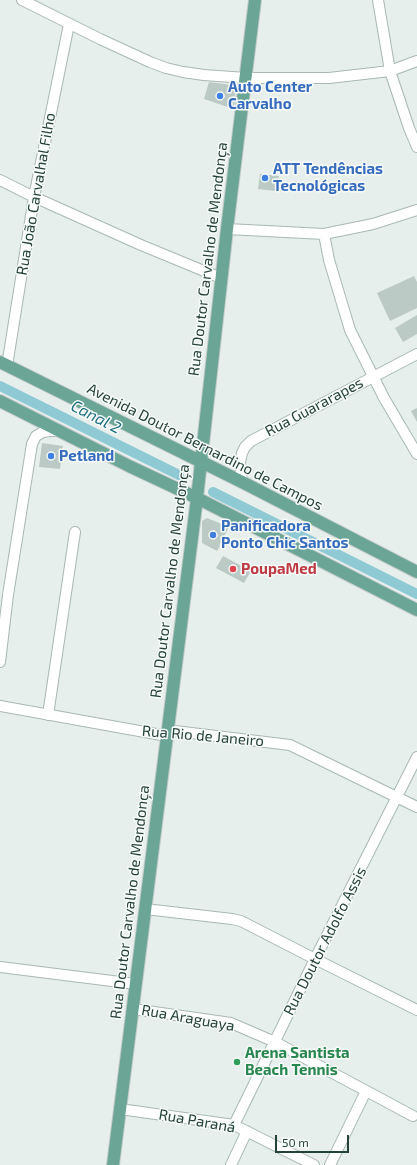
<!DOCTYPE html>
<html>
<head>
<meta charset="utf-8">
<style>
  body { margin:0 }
  #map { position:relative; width:417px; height:1165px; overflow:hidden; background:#e6efeb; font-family:"Exo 2",sans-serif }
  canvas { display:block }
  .scale { position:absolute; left:275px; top:1135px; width:74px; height:18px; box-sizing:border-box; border:2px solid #24423a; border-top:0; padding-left:5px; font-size:12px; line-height:14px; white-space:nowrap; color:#24423a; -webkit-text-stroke:3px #f7fbf9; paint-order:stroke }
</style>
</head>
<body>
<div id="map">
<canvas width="417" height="1165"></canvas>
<div class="scale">50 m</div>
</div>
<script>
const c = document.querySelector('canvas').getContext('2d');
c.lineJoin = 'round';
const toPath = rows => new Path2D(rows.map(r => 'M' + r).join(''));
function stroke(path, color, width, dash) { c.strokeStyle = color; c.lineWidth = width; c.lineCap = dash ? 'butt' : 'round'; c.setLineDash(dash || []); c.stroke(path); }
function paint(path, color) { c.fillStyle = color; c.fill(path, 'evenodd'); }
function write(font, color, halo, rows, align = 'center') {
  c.font = font + ' "Exo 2",sans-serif'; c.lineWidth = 3; c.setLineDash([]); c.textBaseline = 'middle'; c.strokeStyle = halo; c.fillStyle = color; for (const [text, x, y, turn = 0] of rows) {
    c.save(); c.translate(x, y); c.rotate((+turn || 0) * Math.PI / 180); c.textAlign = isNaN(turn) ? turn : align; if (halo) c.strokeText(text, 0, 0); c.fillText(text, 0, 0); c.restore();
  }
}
stroke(toPath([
  [0,386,179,475],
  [213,492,417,594]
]), '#8ec9d4', 10);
paint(toPath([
  [209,82,232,85,234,86,236,88,234,109,204,99],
  [260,174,279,176,278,183,286,184,285,192,258,189],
  [414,276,417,282,417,308,390,321,377,293],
  [417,315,417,334,403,342,395,328],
  [417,408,417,422,411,411],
  [42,443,63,446,60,469,39,467],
  [207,518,229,527,219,546,220,546,217,551,202,543,202,521],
  [223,556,251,571,244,583,216,568]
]), '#bbcac4');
const minor = toPath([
  [22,0,100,39,150,62,166,68,183,72,204,75,246,78,329,78,390,71,417,61],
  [378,0,390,71,409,128,417,147],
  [0,180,34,197,141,245,221,278],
  [227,229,324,234,373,224,417,210],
  [324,234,329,260,350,330,384,398,417,454],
  [7,366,34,197,69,24],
  [242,482,240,462,242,453,245,447,251,441,417,354],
  [0,662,8,595,32,444,36,436,43,432,51,431,59,431],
  [0,706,167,736,175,731,290,745,417,807],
  [48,715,75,532],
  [145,909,232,919,241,921,315,959,417,1010],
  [0,967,136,984],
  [133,1009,231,1023,275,1042,413,1116],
  [120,1109,234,1125,314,1165],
  [234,1125,315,959,417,757],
  [231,1165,247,1131],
  [330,1165,366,1091]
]);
const major = toPath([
  [0,362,242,482,417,572],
  [0,401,129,466,197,498,417,610],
  [113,1165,197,498,227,229,255,0]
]);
stroke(minor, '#a8b8b2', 12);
stroke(major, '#c2cac8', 14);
stroke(minor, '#fff', 10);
stroke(major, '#6aa596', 12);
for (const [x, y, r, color] of [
  [220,96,4,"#3f7fe0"],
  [265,178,4,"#3f7fe0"],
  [51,456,4,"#3f7fe0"],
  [213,535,4,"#3f7fe0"],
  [233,569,4,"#e0444e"],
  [237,1062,4,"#2e9e5b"]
]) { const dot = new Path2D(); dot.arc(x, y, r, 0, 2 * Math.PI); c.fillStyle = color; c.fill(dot); stroke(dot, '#f7fbf9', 1.5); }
write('bold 15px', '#366cbe', '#f7fbf9', [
  ["Auto Center",228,87],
  ["Carvalho",228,104],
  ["ATT Tendências",273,169],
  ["Tecnológicas",273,186],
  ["Petland",59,456],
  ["Panificadora",221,526],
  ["Ponto Chic Santos",221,543]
], 'left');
write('15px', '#24423a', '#f7fbf9', [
  ["Rua João Carvalhal Filho",36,194,-80],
  ["Rua Doutor Carvalho de Mendonça",208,259,-83],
  ["Rua Guararapes",314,407,-28],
  ["Avenida Doutor Bernardino de Campos",205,447,27],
  ["Rua Doutor Carvalho de Mendonça",170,581,-83],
  ["Rua Rio de Janeiro",203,736,5],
  ["Rua Doutor Carvalho de Mendonça",130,902,-83],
  ["Rua Doutor Adolfo Assis",325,941,-63],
  ["Rua Araguaya",188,1018,10],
  ["Rua Paraná",197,1121,10]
]);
write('bold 15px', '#be3a42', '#f7fbf9', [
  ["PoupaMed",241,569]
], 'left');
write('bold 15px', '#27864d', '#f7fbf9', [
  ["Arena Santista",245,1053],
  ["Beach Tennis",245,1070]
], 'left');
write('italic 16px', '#1c6f80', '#f7fbf9', [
  ["Canal 2",96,417,27]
]);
</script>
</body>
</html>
